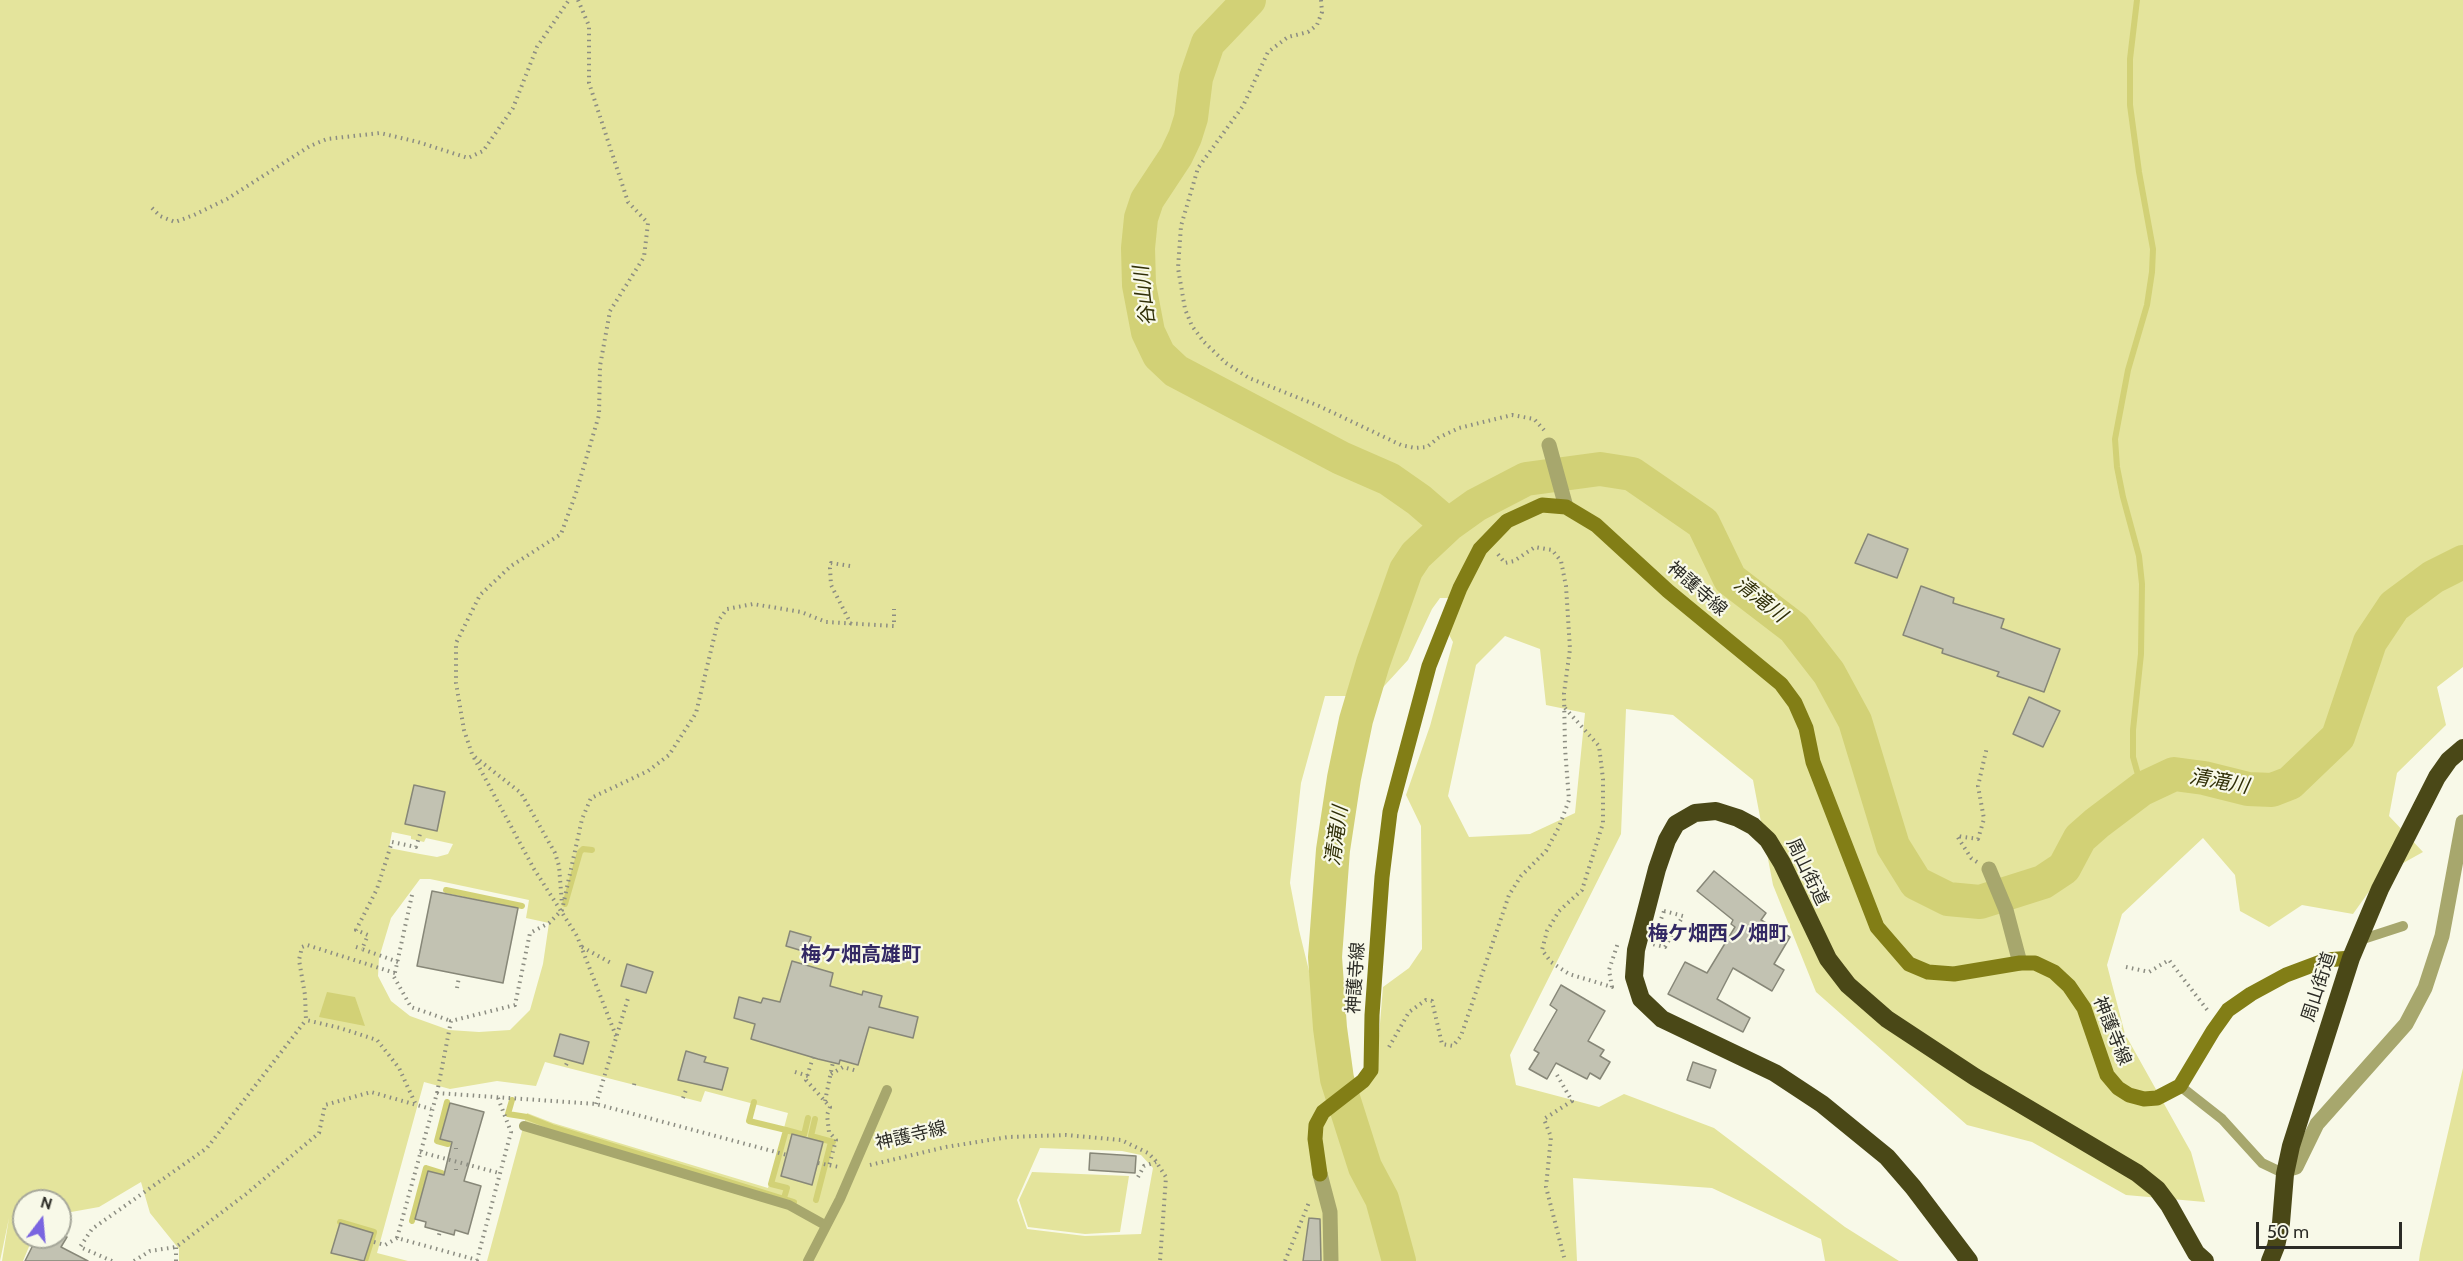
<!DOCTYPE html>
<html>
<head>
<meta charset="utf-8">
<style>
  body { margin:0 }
  #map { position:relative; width:2463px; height:1261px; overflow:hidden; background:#f8f9e8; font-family:Cabin,sans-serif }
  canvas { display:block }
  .north { position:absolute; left:12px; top:1189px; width:60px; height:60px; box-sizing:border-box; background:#f8f9e8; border:2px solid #a6a79a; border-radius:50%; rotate:16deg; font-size:16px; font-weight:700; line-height:24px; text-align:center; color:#2c2c26 }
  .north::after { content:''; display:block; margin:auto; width:21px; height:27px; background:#7a65e0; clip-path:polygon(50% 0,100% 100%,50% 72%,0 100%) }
  .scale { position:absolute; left:2256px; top:1222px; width:146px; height:27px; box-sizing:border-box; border:3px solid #2c2c26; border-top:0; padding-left:8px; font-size:18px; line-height:21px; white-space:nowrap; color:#2c2c26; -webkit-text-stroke:4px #f8f9e8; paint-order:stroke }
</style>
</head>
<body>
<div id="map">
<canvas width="2463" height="1261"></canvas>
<div class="north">N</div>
<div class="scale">50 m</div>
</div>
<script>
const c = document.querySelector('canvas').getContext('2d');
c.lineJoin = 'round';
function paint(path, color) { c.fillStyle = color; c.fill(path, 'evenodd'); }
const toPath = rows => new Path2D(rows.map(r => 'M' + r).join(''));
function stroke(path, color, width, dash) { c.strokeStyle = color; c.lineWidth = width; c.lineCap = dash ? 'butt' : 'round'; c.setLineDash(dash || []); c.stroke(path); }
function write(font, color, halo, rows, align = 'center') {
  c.font = font + ' Cabin,"Noto Sans JP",sans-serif'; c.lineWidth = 4.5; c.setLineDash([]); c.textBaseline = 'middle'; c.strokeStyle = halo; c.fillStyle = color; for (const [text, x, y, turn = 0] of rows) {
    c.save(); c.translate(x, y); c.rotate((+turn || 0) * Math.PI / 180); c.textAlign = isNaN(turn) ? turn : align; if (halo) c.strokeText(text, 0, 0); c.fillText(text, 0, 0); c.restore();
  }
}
paint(toPath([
  [0,0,2463,0,2463,667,2437,687,2446,725,2397,773,2389,816,2423,852,2380,876,2353,914,2302,905,2269,927,2240,911,2235,875,2203,838,2122,914,2107,965,2125,1034,2191,1152,2205,1202,2126,1195,2032,1142,1967,1125,1816,992,1773,885,1753,780,1673,715,1626,709,1621,834,1510,1055,1516,1085,1599,1107,1624,1094,1714,1128,1845,1227,1899,1261,1825,1261,1821,1239,1712,1188,1573,1178,1577,1261,487,1261,527,1113,553,1123,768,1188,788,1113,705,1091,701,1102,545,1062,536,1086,497,1081,450,1089,424,1082,377,1253,408,1261,179,1261,179,1249,150,1213,141,1182,99,1207,60,1214,60,1201,24,1201,24,1237,33,1237,23,1261,2,1261,9,1218,0,1261],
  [1440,598,1451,598,1447,631,1453,642,1430,726,1406,795,1421,826,1422,949,1409,968,1383,987,1376,1072,1334,1087,1323,1028,1299,930,1290,883,1301,783,1325,696,1375,696,1408,660,1432,609],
  [1505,636,1540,649,1546,705,1585,713,1575,813,1530,834,1469,837,1448,796,1476,665],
  [392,832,411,836,411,839,424,842,426,838,453,844,448,854,437,857,420,854,389,848],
  [420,879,430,879,529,900,526,918,549,923,543,964,530,1010,510,1030,479,1032,449,1030,410,1016,391,1001,378,976,379,958,391,918],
  [1040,1148,1122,1151,1141,1155,1153,1168,1141,1234,1085,1236,1027,1229,1017,1200],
  [2463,1068,2463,1261,2419,1261,2420,1253],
  [1032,1172,1129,1176,1120,1232,1085,1234,1028,1227,1019,1200]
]), '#e4e49c');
paint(toPath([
  [327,992,355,997,365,1026,319,1017]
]), '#d2d176');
stroke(toPath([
  [2137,0,2130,59,2130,105,2139,172,2153,249,2152,272,2147,305,2128,370,2115,439,2117,467,2123,497,2139,556,2142,584,2141,654,2133,730,2133,757,2142,789],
  [446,890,522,906],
  [565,904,580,852,583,849,592,850],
  [512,1100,508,1114,527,1117,552,1127,794,1202],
  [447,1102,437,1141,448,1144],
  [754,1102,749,1121,786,1130,771,1184,787,1188,784,1198],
  [815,1119,811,1136,833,1142],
  [786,1130,804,1135,808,1118],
  [816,1200,831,1142],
  [412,1221,426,1168,442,1173],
  [340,1222,374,1232,365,1261]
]), '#d2d176', 6);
stroke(toPath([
  [1249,0,1208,43,1196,78,1191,118,1185,137,1176,156,1147,200,1141,218,1138,248,1139,285,1148,332,1159,355,1176,371,1341,458,1389,479,1419,500,1448,525],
  [1399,1261,1382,1199,1365,1167,1337,1079,1330,1028,1325,957,1333,850,1344,778,1356,720,1373,663,1406,570,1416,555,1448,525,1476,505,1526,479,1600,469,1632,474,1703,523,1730,579,1794,628,1829,673,1855,721,1893,846,1916,883,1948,899,1980,902,2043,882,2064,868,2080,838,2097,823,2142,789,2174,774,2204,778,2248,789,2272,790,2290,783,2338,737,2370,642,2394,606,2433,577,2463,562]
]), '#d2d176', 34);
const building = toPath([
  [1868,534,1908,549,1897,578,1855,563,1868,534],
  [1921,586,1954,598,1953,603,2004,619,2001,628,2060,649,2044,692,1997,676,1999,672,1942,653,1943,649,1903,635,1921,586],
  [2029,697,2060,711,2043,747,2013,734,2029,697],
  [414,785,445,792,437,831,405,824,414,785],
  [1714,871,1766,913,1761,920,1790,937,1774,964,1784,970,1772,991,1733,968,1717,999,1750,1018,1743,1032,1668,994,1685,962,1707,973,1735,927,1731,924,1733,920,1697,891,1714,871],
  [432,891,518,908,503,983,417,966,432,891],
  [790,931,811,937,806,952,786,946,790,931],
  [792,961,833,973,830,986,862,995,863,991,882,996,879,1007,918,1017,913,1038,869,1027,858,1065,840,1060,839,1064,818,1059,751,1039,755,1024,734,1018,739,997,761,1003,763,998,780,1002,792,961],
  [627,964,653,972,646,993,621,986,627,964],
  [1561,985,1605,1011,1588,1041,1604,1050,1600,1056,1610,1062,1600,1079,1590,1073,1587,1079,1556,1063,1547,1079,1529,1069,1539,1053,1534,1050,1557,1010,1550,1005,1561,985],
  [560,1034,589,1042,583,1064,554,1056,560,1034],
  [686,1051,706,1057,704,1062,728,1068,722,1090,678,1080,686,1051],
  [1693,1062,1716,1070,1710,1088,1687,1080,1693,1062],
  [450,1103,484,1112,464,1181,481,1186,468,1234,455,1230,454,1235,425,1227,426,1222,415,1219,428,1171,444,1175,452,1142,440,1139,450,1103],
  [792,1134,823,1142,812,1185,781,1176,792,1134],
  [1090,1153,1136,1156,1135,1173,1089,1170,1090,1153],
  [1309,1218,1320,1219,1321,1261,1303,1261,1309,1218],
  [340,1223,373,1233,364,1261,331,1253,340,1223],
  [37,1237,67,1237,61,1247,88,1261,25,1261,37,1237]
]);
paint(building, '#c2c2b2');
stroke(building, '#878778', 1.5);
stroke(toPath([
  [578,0,589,26,589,83,628,202,648,223,644,257,610,311,600,366,599,415,576,493,561,534,511,566,480,595,456,643,456,683,464,730,472,754,534,869,577,936,616,1036],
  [1321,0,1322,12,1317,25,1308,32,1288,37,1268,52,1243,106,1198,168,1181,226,1178,268,1185,309,1192,326,1204,342,1226,363,1249,378,1319,406,1401,445,1415,448,1427,447,1438,438,1459,428,1512,415,1534,419,1544,430],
  [152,208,160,216,175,222,194,215,227,199,310,146,327,139,380,133,418,142,468,158,483,151,513,108,537,47,569,0],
  [850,566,831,563,830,568,831,585,851,624],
  [1565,708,1599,746,1603,779,1603,823,1582,890,1559,911,1547,931,1542,950,1551,962,1569,974,1612,987,1609,970,1618,943],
  [475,757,521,793,555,853,559,866,562,904],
  [1977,862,1971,858,1957,836,1978,839,1984,819,1978,786,1987,747],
  [412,895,394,977,411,1007,451,1021],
  [1664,911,1683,916,1665,947,1652,944,1664,911],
  [356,947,362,949],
  [582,947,613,964],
  [398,962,362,949,368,935,356,930,377,889,392,842,416,847,420,834],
  [2126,967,2149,972,2169,960,2208,1011],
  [395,973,307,945,302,947,299,960,305,995,306,1020,340,1028,377,1040,399,1068,416,1105],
  [457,988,459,977],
  [1389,1047,1409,1012,1426,1000,1432,1001,1442,1044,1453,1046,1461,1036,1509,895,1521,876,1546,851,1559,827,1569,800,1565,748,1564,693,1570,649,1566,586,1561,561,1552,550,1535,547,1514,561,1505,563,1497,553],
  [813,1057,806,1080,830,1107,827,1115,829,1132,836,1140,829,1166],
  [566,1065,568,1061],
  [795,1072,808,1076],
  [831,1074,843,1067,857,1071],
  [1557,1075,1572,1101,1544,1119,1551,1137,1546,1187,1565,1261],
  [634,1085,635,1080],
  [437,1093,451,1021,515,1005,530,933,549,923,562,910,582,819,591,798,648,771,669,755,696,713,718,621,727,609,753,604,801,612,826,622,894,626,894,609],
  [498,1098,511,1132,477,1260,397,1238,437,1093,596,1104,787,1155],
  [683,1098,686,1090],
  [825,1101,833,1062],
  [596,1104,629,995],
  [456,1149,456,1148],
  [420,1152,499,1173],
  [818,1163,839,1167],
  [870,1165,946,1147,1008,1137,1066,1135,1121,1140,1148,1153,1155,1160,1166,1177,1160,1261],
  [456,1170,456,1169],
  [1138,1177,1144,1166,1156,1162],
  [439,1235,440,1231],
  [374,1242,385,1245,397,1238],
  [112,1261,80,1247,92,1229,207,1148,306,1020],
  [134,1261,150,1251,176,1247,246,1194,319,1133,325,1105,371,1092,431,1109],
  [176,1261,176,1247],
  [1285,1261,1310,1200]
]), '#8c8d82', 4, [1.5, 4.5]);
stroke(toPath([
  [2357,941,2403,926],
  [2180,1086,2222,1119,2262,1163,2285,1174],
  [524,1126,789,1205,825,1225],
  [808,1261,840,1199,887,1090]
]), '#a7a76d', 10);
stroke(toPath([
  [1549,445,1566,507],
  [1989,869,2006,910,2020,963],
  [2286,1170,2296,1167,2317,1124,2406,1024,2425,988,2442,936,2463,822],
  [1320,1174,1330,1212,1331,1261]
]), '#a7a76d', 15);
stroke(toPath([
  [1320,1174,1315,1139,1316,1125,1323,1112,1363,1081,1371,1070,1372,1015,1382,877,1390,812,1429,666,1460,588,1480,549,1507,521,1542,505,1566,507,1596,525,1668,591,1781,684,1795,703,1806,728,1813,762,1877,927,1909,964,1928,972,1954,974,2020,963,2035,963,2054,972,2069,986,2084,1008,2107,1075,2118,1088,2129,1095,2144,1099,2157,1098,2180,1086,2213,1031,2228,1010,2251,994,2286,975,2326,960,2351,958]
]), '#827e16', 15);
stroke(toPath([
  [1969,1261,1913,1187,1887,1157,1822,1104,1775,1073,1662,1019,1641,999,1634,977,1636,950,1657,869,1667,840,1676,824,1695,813,1716,811,1738,818,1753,826,1768,840,1782,863,1828,959,1848,985,1887,1019,1975,1077,2137,1173,2157,1189,2169,1205,2196,1253,2205,1261],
  [2270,1261,2276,1246,2281,1223,2285,1174,2291,1146,2351,958,2380,889,2437,777,2449,760,2463,748]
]), '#4a4817', 18);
write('18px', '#2c2c26', '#f8f9e8', [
  ["神護寺線",1697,589,41],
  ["周山街道",1807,872,64],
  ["神護寺線",1356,978,-86],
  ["周山街道",2319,987,-72],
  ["神護寺線",2112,1031,68],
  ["神護寺線",911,1136,-13]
]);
write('italic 20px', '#302f07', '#f8f9e8', [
  ["谷山川",1145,296,-97],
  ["清滝川",1760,600,38],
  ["清滝川",2219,782,10],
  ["清滝川",1337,836,-82]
]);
write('bold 20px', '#332964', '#f8f9e8', [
  ["梅ケ畑西ノ畑町",1718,934],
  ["梅ケ畑高雄町",861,955]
]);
</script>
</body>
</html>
